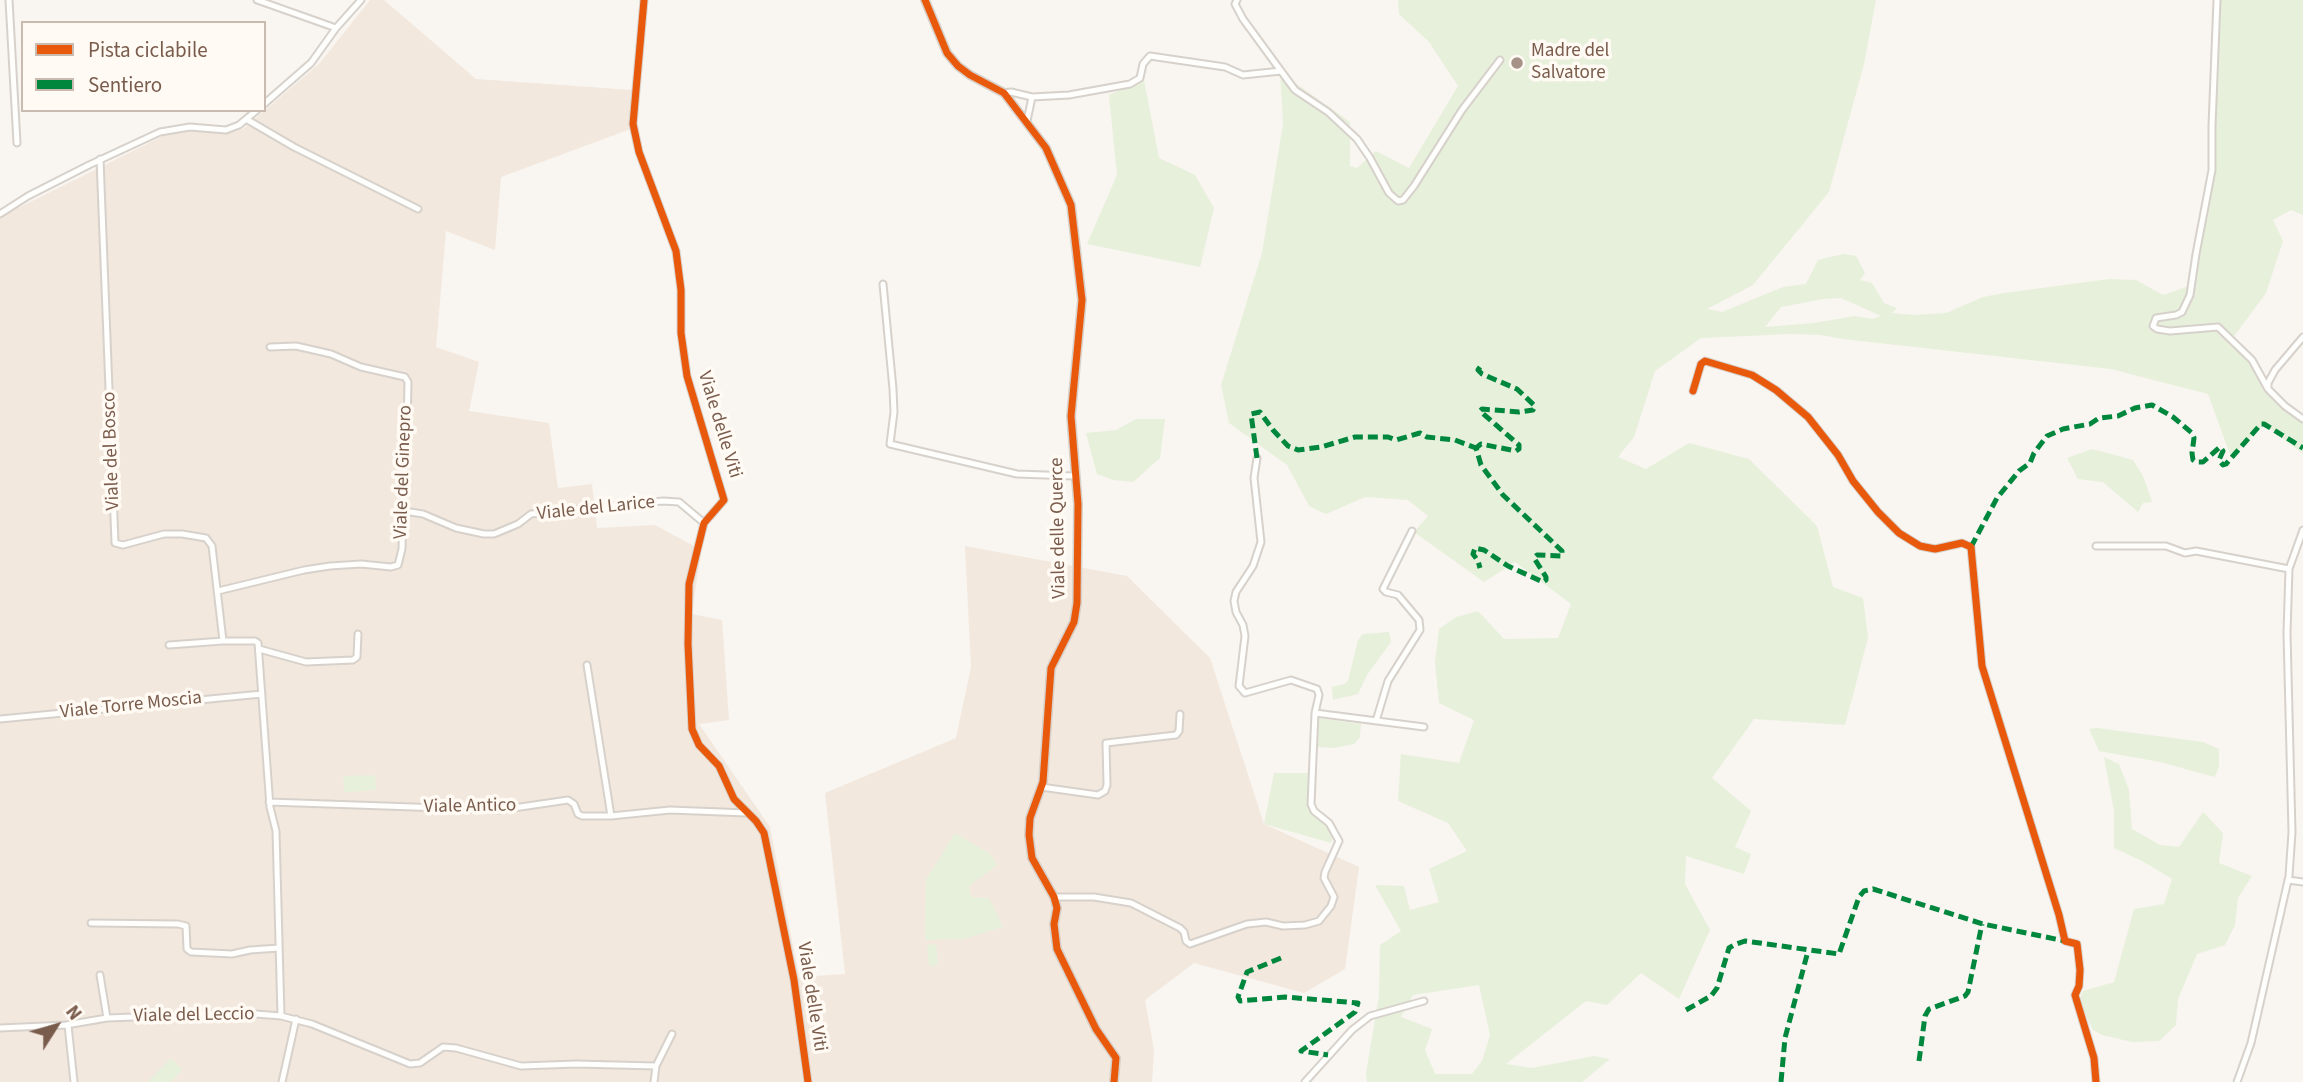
<!DOCTYPE html>
<html>
<head>
<meta charset="utf-8">
<style>
  body { margin:0 }
  #map { position:relative; width:2303px; height:1082px; overflow:hidden; background:#f9f5f0; font-family:"Source Sans 3",sans-serif }
  canvas { display:block }
  .legend { position:absolute; left:21px; top:21px; width:245px; height:91px; box-sizing:border-box; background:#fffaf3; border:2px solid #cabbb1; margin:0; padding:9px 12px; list-style:none; font-size:21px; color:#7a5c4d }
  .legend li { display:flex; align-items:center; gap:14px; height:35px }
  .legend b { width:35px; border:2px solid #cabbb1 }
  .north { position:absolute; left:21px; top:991px; width:70px; height:70px; -webkit-text-stroke:5px #fffaf3; paint-order:stroke; rotate:53deg; font-size:19px; font-weight:700; line-height:28px; text-align:center; color:#7a5c4d }
  .north::after { content:''; display:block; margin:auto; width:24px; height:32px; background:#7a5c4d; clip-path:polygon(50% 0,100% 100%,50% 72%,0 100%) }
</style>
</head>
<body>
<div id="map">
<canvas width="2303" height="1082"></canvas>
<ul class="legend">
<li><b style="height:9px;background:#e8590c"></b>Pista ciclabile</li>
<li><b style="height:9px;background:#00873e"></b>Sentiero</li>
</ul>
<div class="north">N</div>
</div>
<script>
const c = document.querySelector('canvas').getContext('2d');
c.lineJoin = 'round';
function paint(path, color) { c.fillStyle = color; c.fill(path, 'evenodd'); }
const toPath = rows => new Path2D(rows.map(r => 'M' + r).join(''));
function stroke(path, color, width, dash) { c.strokeStyle = color; c.lineWidth = width; c.lineCap = dash ? 'butt' : 'round'; c.setLineDash(dash || []); c.stroke(path); }
function write(font, color, halo, rows, align = 'center') {
  c.font = font + ' "Source Sans 3",sans-serif'; c.lineWidth = 7; c.setLineDash([]); c.textBaseline = 'middle'; c.strokeStyle = halo; c.fillStyle = color; for (const [text, x, y, turn = 0] of rows) {
    c.save(); c.translate(x, y); c.rotate((+turn || 0) * Math.PI / 180); c.textAlign = isNaN(turn) ? turn : align; if (halo) c.strokeText(text, 0, 0); c.fillText(text, 0, 0); c.restore();
  }
}
paint(toPath([
  [370,0,384,0,476,79,632,90,636,127,501,177,495,250,446,231,436,347,479,362,469,411,549,423,558,488,592,484,597,528,655,525,701,550,692,614,722,620,729,720,699,724,770,827,799,977,845,974,825,793,956,738,971,667,965,546,1127,576,1210,658,1264,824,1359,867,1345,969,1304,993,1194,963,1145,1000,1154,1050,1152,1082,0,1082,0,217,167,134,193,131,227,133,243,129,319,64]
]), '#f2e8de');
paint(toPath([
  [1398,0,1876,0,1864,64,1829,192,1753,285,1707,309,1722,312,1783,287,1806,284,1818,260,1843,254,1856,256,1865,273,1860,280,1872,283,1884,303,1897,308,1892,313,1914,315,1946,313,1983,297,2004,293,2109,279,2136,280,2163,295,2192,285,2215,171,2219,0,2303,0,2303,215,2291,210,2273,220,2283,241,2266,293,2232,339,2252,359,2267,385,2287,408,2303,419,2303,454,2264,424,2231,457,2208,394,2111,369,1843,339,1821,335,1790,334,1701,338,1655,371,1634,437,1618,457,1646,469,1689,443,1749,459,1817,526,1833,587,1863,598,1868,638,1845,725,1754,719,1712,778,1751,811,1735,847,1751,854,1744,874,1686,856,1685,884,1710,930,1679,999,1641,973,1607,1005,1586,1001,1506,1064,1532,1068,1594,1056,1610,1059,1582,1082,1367,1082,1366,1073,1379,996,1380,945,1401,931,1375,885,1404,886,1410,910,1439,902,1429,869,1467,851,1448,823,1398,801,1401,754,1459,763,1474,720,1439,703,1435,662,1439,629,1456,617,1478,611,1504,639,1558,638,1571,604,1515,562,1484,582,1414,532,1428,516,1408,500,1365,497,1326,514,1309,506,1287,465,1229,423,1221,385,1262,253,1283,124,1280,72,1350,122,1350,166,1357,168,1376,151,1409,168,1458,86,1429,42,1399,14],
  [1841,298,1881,316,1872,319,1855,316,1814,323,1765,327,1781,307,1823,299],
  [1479,985,1490,1035,1482,1061,1472,1074,1435,1074,1425,1050,1432,1029,1401,1017,1413,995],
  [1144,80,1159,158,1195,175,1214,208,1200,267,1087,244,1117,175,1109,95],
  [1136,419,1165,419,1160,458,1133,482,1113,480,1097,474,1086,433,1116,430],
  [2092,449,2133,460,2143,476,2152,502,2143,503,2138,512,2103,482,2078,479,2067,458],
  [1389,632,1391,642,1367,675,1358,694,1333,700,1332,687,1344,684,1348,681,1358,640,1363,634],
  [1317,718,1361,724,1360,737,1354,744,1334,748,1317,747],
  [2097,728,2203,742,2219,749,2219,766,2215,777,2160,762,2099,751,2089,729],
  [2104,757,2119,764,2129,790,2132,829,2160,845,2179,847,2203,812,2223,833,2219,863,2252,876,2238,898,2235,925,2225,945,2197,954,2178,999,2176,1025,2159,1041,2132,1042,2102,1035,2093,1030,2079,1002,2083,991,2114,982,2134,909,2164,904,2172,879,2144,862,2114,848,2114,811],
  [1274,773,1308,773,1311,812,1327,826,1333,838,1331,843,1264,824],
  [375,775,376,790,344,792,343,776],
  [955,833,990,854,997,865,969,886,971,897,989,898,1003,927,963,939,925,940,926,880],
  [936,944,938,965,929,966,927,945],
  [171,1058,182,1070,170,1082,148,1082]
]), '#e7f0db');
const minor = toPath([
  [9,0,17,143],
  [257,0,336,28],
  [644,0,633,124,639,152,676,251,681,290,681,333,687,376,724,500,704,523,689,584,688,644,692,729,699,745,719,766,734,799,756,821,764,833,794,980,808,1082],
  [1237,0,1235,4,1243,19,1281,71],
  [2217,0,2212,126,2212,170,2196,254,2190,295,2182,312,2176,315,2156,318,2153,326,2157,329,2170,331,2218,327,2252,360,2268,389],
  [1004,93,1011,92,1032,97,1069,95,1130,84,1140,78,1143,64,1150,56,1225,67,1243,75,1281,71,1295,90,1328,112,1357,139,1370,158,1389,193,1398,201,1403,200,1414,186,1462,110,1500,60],
  [264,104,311,63,336,28,361,0],
  [246,119,294,147,418,209],
  [1027,121,1032,97],
  [100,159,115,543,123,545,164,534,182,534,206,538,212,546,223,641],
  [0,214,28,196,89,165,160,132,190,127,226,130,239,125,257,110],
  [883,284,893,389,894,412,890,444,1017,474,1074,476],
  [2303,337,2275,370,2268,383,2268,389,2285,406,2303,419],
  [1693,391,1701,364,1705,361,1752,375,1776,390,1808,417,1838,455,1853,481,1878,512,1899,533,1920,546,1935,549,1962,543,1971,547,1982,666,2059,915,2065,941,2077,944,2080,970,2079,986,2075,995,2094,1058,2096,1082],
  [404,511,423,514,456,528,484,534,494,534,518,524,531,514,663,501,679,502,704,523],
  [2096,546,2166,546,2185,553,2196,551,2289,569],
  [218,591,304,570,330,566,361,564,391,567,398,565,402,549,404,456,407,427,408,382,405,377,361,367,331,354,296,346,270,347],
  [169,645,223,641,255,641,258,643,270,807,276,831,281,1016],
  [259,649,306,662,353,660,357,657,358,634],
  [587,665,611,816],
  [1315,713,1424,727],
  [0,719,262,694],
  [1376,721,1388,681,1420,630,1419,620,1398,595,1386,592,1383,589,1412,531],
  [1041,787,1098,795,1105,791,1107,785,1106,743,1176,735,1179,731,1180,714],
  [269,802,500,810,568,800,574,804,578,814,582,816,611,816,670,810,747,813],
  [2288,880,2303,882],
  [1054,897,1094,897,1131,903,1180,928,1184,932,1186,941,1190,944,1247,924,1266,922,1283,926,1305,925,1319,921,1331,906,1334,897,1324,878,1325,872,1339,841,1329,823,1314,811,1311,804,1315,713,1319,695,1317,689,1291,680,1245,693,1239,686,1245,636,1243,625,1236,612,1234,601,1236,592,1253,566,1261,542,1254,478,1257,458],
  [91,923,178,924,186,926,187,949,191,952,232,954,250,950,279,948],
  [107,1018,243,1013,281,1016,312,1024,410,1064,420,1063,443,1047,456,1048,521,1066,576,1064,656,1066],
  [68,1025,74,1082],
  [0,1028,66,1025,107,1018,100,975],
  [282,1082,296,1019],
  [654,1082,656,1066,672,1034],
  [1305,1082,1352,1030,1370,1016,1424,1001],
  [2237,1082,2251,1043,2289,876,2292,832,2287,633,2289,569,2303,530]
]);
const tertiary = toPath([
  [925,0,947,53,958,66,970,75,1004,93,1046,148,1071,205,1082,300,1071,416,1078,504,1077,603,1074,622,1051,668,1043,782,1030,818,1029,835,1032,858,1054,897,1057,908,1054,924,1057,949,1096,1029,1116,1058,1114,1082]
]);
stroke(minor, '#d7d1cb', 9);
stroke(tertiary, '#d7d1cb', 10);
stroke(minor, '#fefefd', 5);
stroke(tertiary, '#fefefd', 6);
stroke(toPath([
  [1480,367,1478,370,1482,374,1517,389,1535,406,1533,410,1519,412,1482,409,1480,411,1519,445,1519,449,1516,451,1481,444,1476,448,1481,465,1503,495,1562,551,1562,556,1537,555,1534,558,1546,577,1546,580,1543,582,1508,566,1484,550,1475,548,1473,554,1478,561,1480,568],
  [1257,458,1251,414,1260,412,1273,430,1288,446,1298,450,1321,447,1355,437,1388,437,1396,440,1420,433,1427,437,1455,440,1476,448],
  [1971,547,1997,498,2019,471,2030,463,2034,453,2047,436,2063,429,2090,424,2099,418,2118,416,2135,408,2152,405,2173,417,2192,433,2194,438,2192,453,2193,460,2196,462,2203,462,2220,447,2223,451,2219,460,2223,465,2226,464,2261,424,2264,424,2303,448],
  [1281,958,1247,972,1238,997,1240,1001,1285,997,1358,1003,1355,1012,1301,1051,1328,1055],
  [1686,1010,1711,996,1717,988,1729,948,1734,945,1745,941,1839,954,1859,897,1864,891,1873,889,1983,924,2065,941],
  [1919,1061,1925,1016,1929,1009,1965,996,1968,992,1982,924],
  [1781,1082,1785,1038,1808,951]
]), '#00873e', 5, [10, 5]);
stroke(toPath([
  [644,0,633,124,639,152,676,251,681,290,681,333,687,376,724,500,704,523,689,584,688,644,692,729,699,745,719,766,734,799,756,821,764,833,794,980,808,1082],
  [925,0,947,53,958,66,970,75,1004,93,1046,148,1071,205,1082,300,1071,416,1078,504,1077,603,1074,622,1051,668,1043,782,1030,818,1029,835,1032,858,1054,897,1057,908,1054,924,1057,949,1096,1029,1116,1058,1114,1082],
  [1693,391,1701,364,1705,361,1752,375,1776,390,1808,417,1838,455,1853,481,1878,512,1899,533,1920,546,1935,549,1962,543,1971,547,1982,666,2059,915,2065,941,2077,944,2080,970,2079,986,2075,995,2094,1058,2096,1082]
]), '#e8590c', 7);
for (const [x, y, r, color] of [
  [1517,63,7,"#a69286"]
]) { const dot = new Path2D(); dot.arc(x, y, r, 0, 2 * Math.PI); c.fillStyle = color; c.fill(dot); stroke(dot, '#fffaf3', 2.5); }
write('19px', '#7a5c4d', '#fffaf3', [
  ["Madre del",1531,52],
  ["Salvatore",1531,74]
], 'left');
write('19px', '#7a5c4d', '#fffaf3', [
  ["Viale delle Viti",719,425,73],
  ["Viale del Bosco",112,451,-92],
  ["Viale del Ginepro",404,472,-88],
  ["Viale del Larice",596,509,-6],
  ["Viale delle Querce",1059,528,-91],
  ["Viale Torre Moscia",131,706,-6],
  ["Viale Antico",470,807,-1],
  ["Viale delle Viti",811,997,81],
  ["Viale del Leccio",194,1016,-1]
]);
</script>
</body>
</html>
